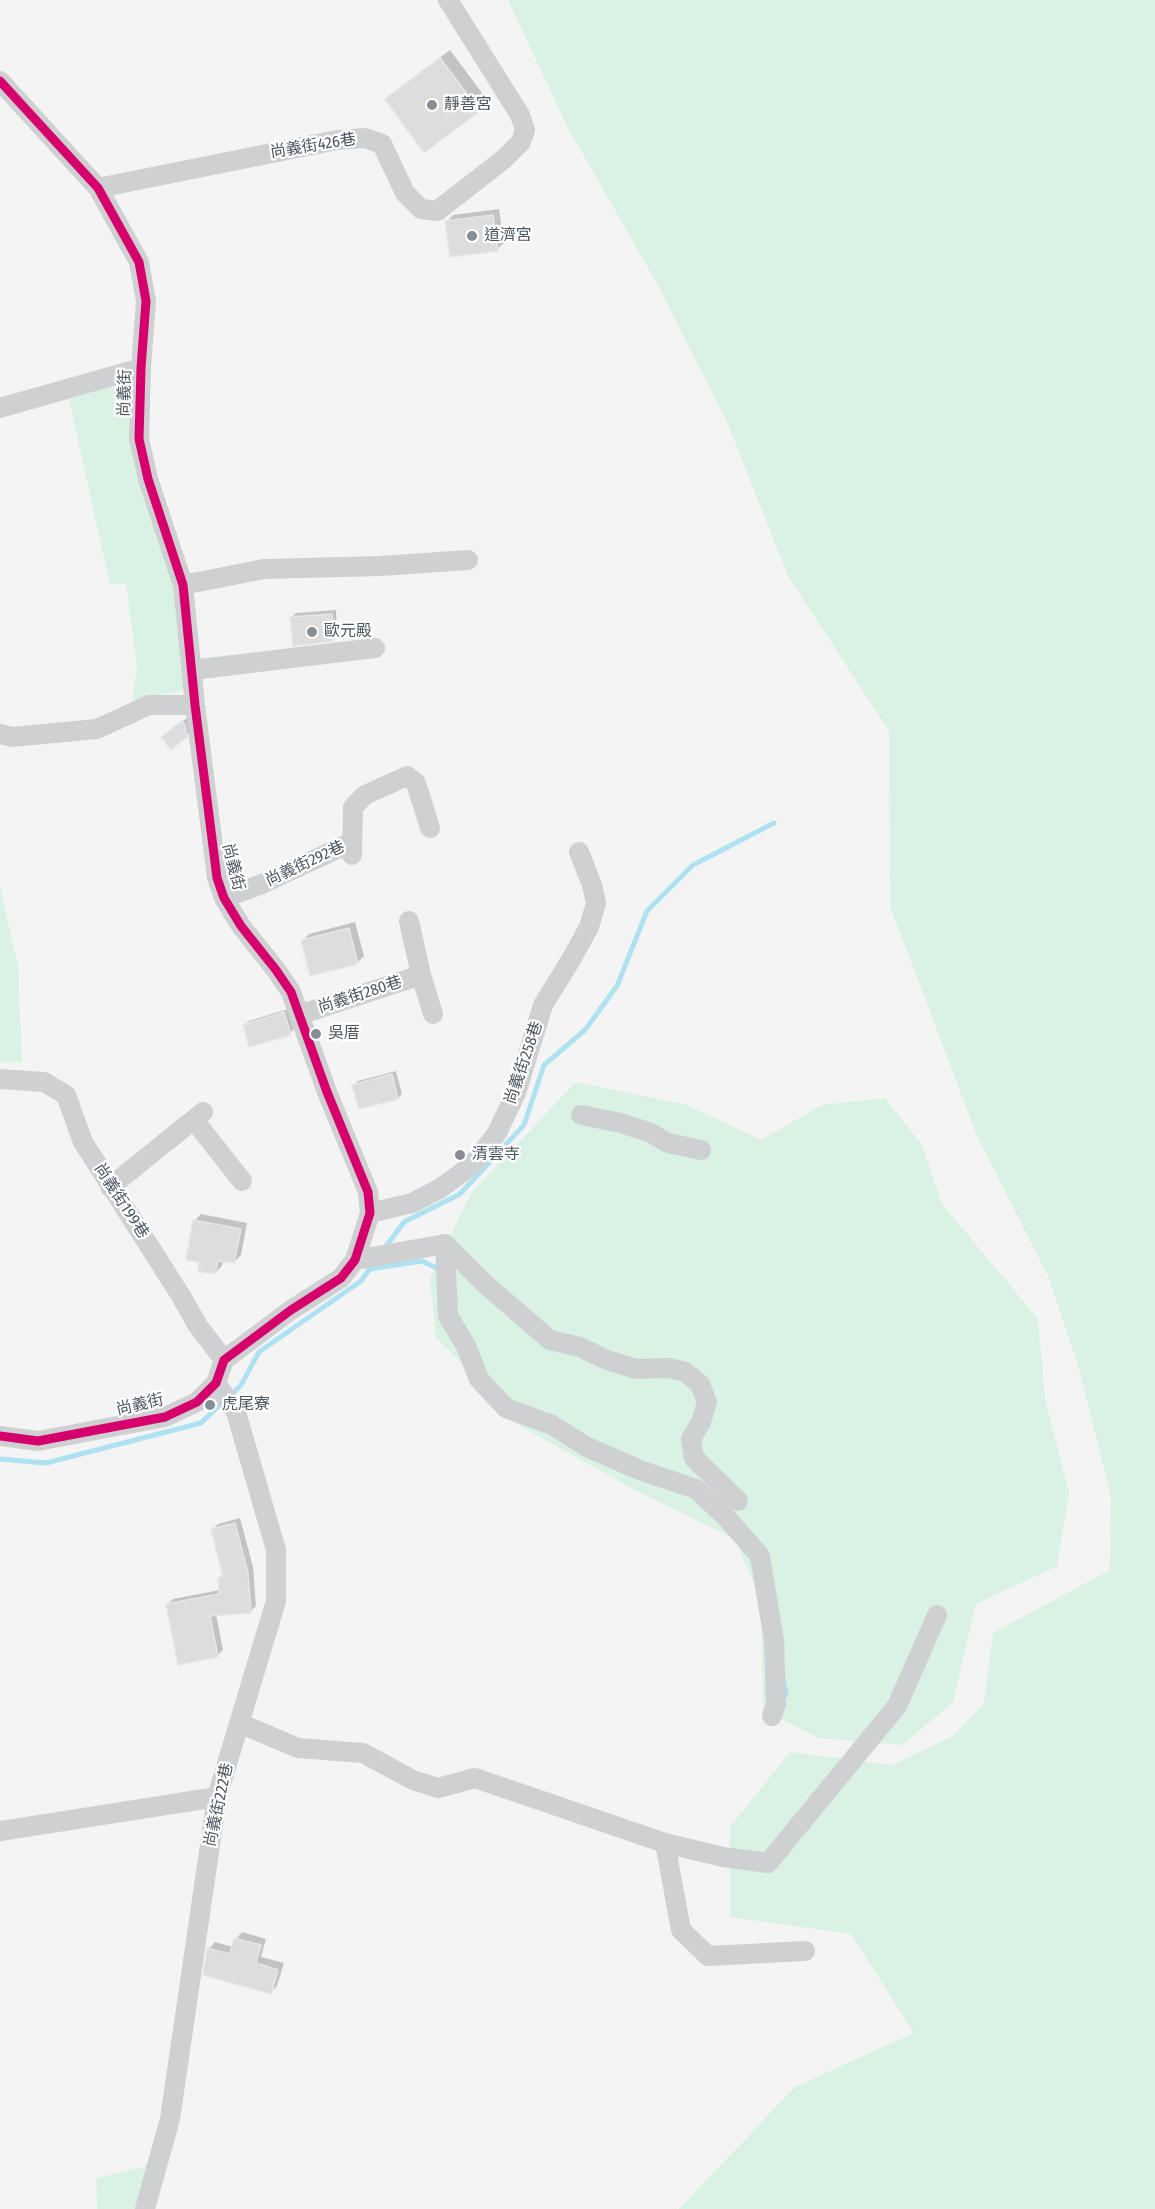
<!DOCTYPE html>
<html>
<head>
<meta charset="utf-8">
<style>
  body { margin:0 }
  canvas { display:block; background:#f4f4f4 }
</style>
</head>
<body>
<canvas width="1155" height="2209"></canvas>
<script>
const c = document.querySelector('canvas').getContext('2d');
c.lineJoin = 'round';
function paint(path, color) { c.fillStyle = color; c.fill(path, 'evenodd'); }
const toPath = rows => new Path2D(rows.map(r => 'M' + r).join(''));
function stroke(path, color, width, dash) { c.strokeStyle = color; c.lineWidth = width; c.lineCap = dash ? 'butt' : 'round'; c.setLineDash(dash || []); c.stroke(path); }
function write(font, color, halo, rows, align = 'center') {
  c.font = font + ' "Fira Sans Condensed","Noto Sans TC",sans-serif'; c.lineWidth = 4.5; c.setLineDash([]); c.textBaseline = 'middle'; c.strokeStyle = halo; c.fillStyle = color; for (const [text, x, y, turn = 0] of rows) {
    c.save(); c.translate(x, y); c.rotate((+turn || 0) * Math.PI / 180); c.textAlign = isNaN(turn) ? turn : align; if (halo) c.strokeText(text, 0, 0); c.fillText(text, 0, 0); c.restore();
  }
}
paint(toPath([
  [508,0,1155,0,1155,2209,679,2209,795,2087,914,2033,851,1934,730,1917,730,1827,790,1752,892,1765,953,1736,984,1703,993,1633,1110,1570,1111,1496,1078,1365,1048,1276,977,1136,890,906,889,731,788,576,727,422,659,287,568,128],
  [133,381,177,589,186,689,132,702,137,666,126,583,110,585,69,399],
  [0,886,18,967,22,1062,0,1062],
  [576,1082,687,1105,761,1140,822,1105,885,1098,922,1145,942,1204,1038,1319,1045,1399,1069,1492,1057,1566,976,1604,953,1702,903,1745,819,1738,763,1710,761,1601,735,1539,633,1489,522,1427,436,1337,430,1278,471,1193],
  [152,2165,140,2209,97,2209,96,2178]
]), '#d9f2e3');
paint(toPath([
  [450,50,488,101,425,151,387,100,395,91],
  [499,209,504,243,497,249,447,222,453,215],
  [336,610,337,635,333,639,292,617,296,613],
  [187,718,189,721,190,732,186,736,167,733],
  [355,922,364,956,357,963,303,940,309,934],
  [288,1009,294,1029,290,1033,244,1025,249,1021],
  [396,1071,402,1094,398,1098,354,1085,358,1081],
  [201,1214,247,1223,241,1255,234,1262,223,1260,222,1266,215,1273,201,1261,194,1221],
  [240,1518,253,1567,256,1606,251,1611,216,1614,223,1650,217,1656,168,1604,173,1599,220,1590,219,1578,224,1573,213,1529,218,1524],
  [242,1932,266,1939,261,1957,284,1963,277,1986,271,1992,209,1949,215,1942,233,1947,236,1939]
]), '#0003');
stroke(toPath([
  [384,1249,404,1222,460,1194,524,1125,544,1065,585,1030,617,986,647,911,693,865,774,823],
  [370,1269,422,1261,441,1270],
  [231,1395,241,1385,259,1352,361,1281,375,1261],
  [0,1459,46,1463,201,1423,224,1401],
  [782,1701,786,1694,784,1682]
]), '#aee2f0', 5);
const building = toPath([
  [440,58,480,111,424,153,385,99,440,58],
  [493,215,498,251,450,257,445,221,493,215],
  [332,614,334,641,293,646,290,617,332,614],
  [182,721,185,725,187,737,171,750,161,737,182,721],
  [349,928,358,964,310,976,301,940,349,928],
  [284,1012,291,1035,249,1047,243,1025,284,1012],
  [392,1074,398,1099,359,1109,352,1085,392,1074],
  [193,1220,241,1229,234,1263,218,1261,215,1274,198,1271,199,1262,186,1260,193,1220],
  [235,1523,248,1573,251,1613,210,1616,218,1657,178,1665,166,1604,219,1594,218,1578,223,1577,211,1529,235,1523],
  [234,1938,261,1945,256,1963,278,1970,271,1994,203,1975,207,1948,230,1954,234,1938]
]);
paint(building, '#ddddde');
stroke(building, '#e5e6e7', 1.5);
stroke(toPath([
  [0,81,98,188,139,262,146,301,141,368,139,439,148,479,183,585,195,705,217,878,224,898,241,926,276,970,291,992,327,1092,368,1192,370,1213,355,1260,341,1278,291,1310,224,1360,216,1383,197,1402,165,1417,38,1441,0,1436],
  [98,188,337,140,365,138,382,144,405,193,421,209,437,211,504,159,521,142,525,130,520,115,448,0],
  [0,408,141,368],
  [183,585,264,569,381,566,468,560],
  [192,670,375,648],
  [0,734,12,737,97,729,149,705,195,705],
  [352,855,353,807,365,795,407,776,416,783,430,828],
  [224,898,262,884,352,842],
  [409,921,421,975,433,1014],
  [299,1015,421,975],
  [0,1079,44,1082,66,1095,83,1142,181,1296,198,1326,224,1360],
  [581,1115,621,1123,651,1133,668,1143,701,1150],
  [194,1120,242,1181],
  [110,1187,203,1112],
  [370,1213,412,1203,441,1188,473,1164,497,1133,516,1093,543,1005,572,958,589,927,596,903,592,885,579,852],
  [445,1244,448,1316,466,1346,479,1379,506,1408,552,1425,587,1447,642,1471,696,1489,726,1517,760,1556,774,1640,776,1704,772,1716],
  [445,1244,484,1283,550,1340,580,1347,607,1360,636,1369,669,1368,685,1372,700,1384,707,1402,701,1422,691,1439,694,1458,738,1501],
  [355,1260,445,1244],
  [239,1723,298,1748,363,1753,413,1780,438,1788,475,1778,665,1843,723,1857,768,1863,897,1706,937,1615],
  [0,1831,217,1797],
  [665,1843,681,1930,708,1956,805,1951],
  [145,2209,170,2119,217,1797,276,1601,276,1550,236,1412,216,1383]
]), '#ced0d2', 20);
stroke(toPath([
  [0,81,98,188,139,262,146,301,141,368,139,439,148,479,183,585,195,705,217,878,224,898,241,926,276,970,291,992,327,1092,368,1192,370,1213,355,1260,341,1278,291,1310,224,1360,216,1383,197,1402,165,1417,38,1441,0,1436]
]), '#d6006c', 9);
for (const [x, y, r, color] of [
  [432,105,6,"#868d94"],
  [472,236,6,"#868d94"],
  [312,632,6,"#868d94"],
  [316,1034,6,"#868d94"],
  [460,1155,6,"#868d94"],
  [210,1405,6,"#868d94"]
]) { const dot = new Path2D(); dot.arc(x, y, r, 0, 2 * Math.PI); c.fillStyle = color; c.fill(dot); stroke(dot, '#fff', 2); }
write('16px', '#4a5661', '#fff', [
  ["靜善宮",444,105],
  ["道濟宮",484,236],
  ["歐元殿",324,632],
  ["吳厝",328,1034],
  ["清雲寺",472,1155],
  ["虎尾寮",222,1405]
], 'left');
write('16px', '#4a5661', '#fff', [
  ["尚義街426巷",313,146,-9],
  ["尚義街",125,393,-88],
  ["尚義街292巷",305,864,-25],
  ["尚義街",233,867,76],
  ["尚義街280巷",360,995,-18],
  ["尚義街258巷",524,1063,-71],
  ["尚義街199巷",121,1201,57],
  ["尚義街",140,1405,-13],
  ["尚義街222巷",219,1805,-78]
]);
</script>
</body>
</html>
